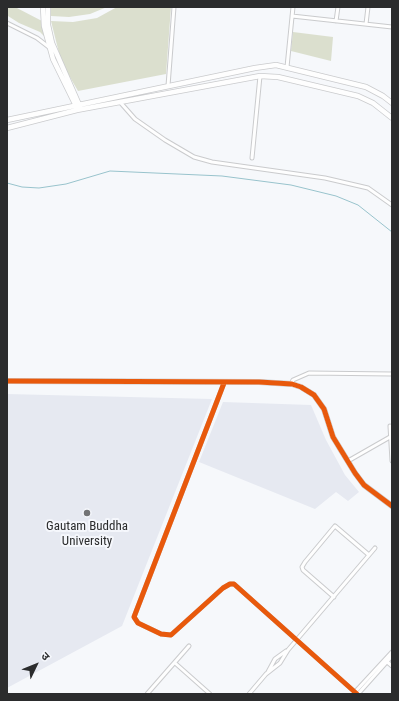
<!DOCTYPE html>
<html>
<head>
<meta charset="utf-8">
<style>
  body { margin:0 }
  #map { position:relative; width:399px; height:701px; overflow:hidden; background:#f6f8fb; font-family:"Roboto Condensed","Noto Sans Devanagari",sans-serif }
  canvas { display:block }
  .frame { position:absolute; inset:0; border:8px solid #2b2c2d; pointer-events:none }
  .north { position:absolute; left:16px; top:645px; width:40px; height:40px; -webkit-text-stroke:3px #f5f7fc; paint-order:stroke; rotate:47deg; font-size:11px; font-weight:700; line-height:16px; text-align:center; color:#2b2c2d }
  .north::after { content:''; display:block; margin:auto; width:14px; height:18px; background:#2b2c2d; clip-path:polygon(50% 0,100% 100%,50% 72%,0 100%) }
</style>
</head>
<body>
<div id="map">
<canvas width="399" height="701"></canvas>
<div class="frame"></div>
<div class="north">उ</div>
</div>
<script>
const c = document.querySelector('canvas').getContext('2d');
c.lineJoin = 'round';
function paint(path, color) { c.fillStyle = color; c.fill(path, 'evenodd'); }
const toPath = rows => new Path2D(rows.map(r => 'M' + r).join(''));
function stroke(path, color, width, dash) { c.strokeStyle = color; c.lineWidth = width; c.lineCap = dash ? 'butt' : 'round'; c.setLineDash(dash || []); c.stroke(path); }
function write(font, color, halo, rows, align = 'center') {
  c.font = font + ' "Roboto Condensed",sans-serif'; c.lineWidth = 4; c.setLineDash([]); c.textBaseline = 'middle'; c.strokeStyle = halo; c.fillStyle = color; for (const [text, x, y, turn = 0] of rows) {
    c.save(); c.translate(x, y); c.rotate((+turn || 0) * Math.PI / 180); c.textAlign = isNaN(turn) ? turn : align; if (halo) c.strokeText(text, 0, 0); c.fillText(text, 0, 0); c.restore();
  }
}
paint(toPath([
  [7,394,212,399,122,626,7,688],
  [223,402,311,405,326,440,345,475,359,492,348,501,336,492,315,509,199,462]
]), '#e6e9f1');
paint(toPath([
  [7,7,15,7,42,21,45,37,40,32,19,23,8,16],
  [51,7,107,7,90,14,69,17,51,16],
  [117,7,171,7,166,74,78,91,67,72,59,53,51,21,73,22,97,18],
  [293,32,333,37,331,61,291,51]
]), '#dbdfce');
stroke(toPath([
  [7,183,22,187,39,188,66,184,110,171,222,176,291,185,336,196,358,205,392,232]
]), '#98c3cc', 1);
const street = toPath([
  [292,16,392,27],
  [336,21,338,7],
  [7,23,37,38,50,48],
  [366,24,368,7],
  [287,67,293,7],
  [168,86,174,7],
  [120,102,135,119,165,140,194,157,212,162,325,178,368,188,392,205],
  [252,158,260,76],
  [224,383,134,617,138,623,161,634,171,635,223,588,230,584,234,584,357,694],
  [291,384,293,380,309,373,392,374],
  [390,426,392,461],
  [348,461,390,437],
  [334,597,303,570,302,567,305,562,335,526,369,555],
  [386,661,392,666],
  [175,663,210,694],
  [268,672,275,659,286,651],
  [355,692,392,652],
  [147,694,189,646],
  [249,694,266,674,280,663,288,650,375,548],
  [358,694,392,656]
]);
const secondary = toPath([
  [43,7,44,26,53,59,77,108],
  [48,7,48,25,52,43,80,107],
  [7,120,255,68,276,65,366,87,383,96,392,103],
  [7,128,77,110,260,76,278,77,358,96,373,103,392,118],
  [7,381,259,382,292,384,301,387,314,395,324,409,333,437,355,473,364,485,392,506]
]);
stroke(street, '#cacbcd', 5);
stroke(secondary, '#cacbcd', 6);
stroke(street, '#fefefe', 3);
stroke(secondary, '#fefefe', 4.5);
stroke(toPath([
  [7,381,259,382,292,384,301,387,314,395,324,409,333,437,355,473,364,485,392,506],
  [224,383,134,617,138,623,161,634,171,635,223,588,230,584,234,584,357,694]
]), '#e8590c', 5);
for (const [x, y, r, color] of [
  [87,513,4,"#727375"]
]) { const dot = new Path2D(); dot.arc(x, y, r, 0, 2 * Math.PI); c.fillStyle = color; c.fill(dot); stroke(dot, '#f5f7fc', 1.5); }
write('13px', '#2b2c2d', '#f5f7fc', [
  ["Gautam Buddha",87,527],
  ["University",87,542]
]);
</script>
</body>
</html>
